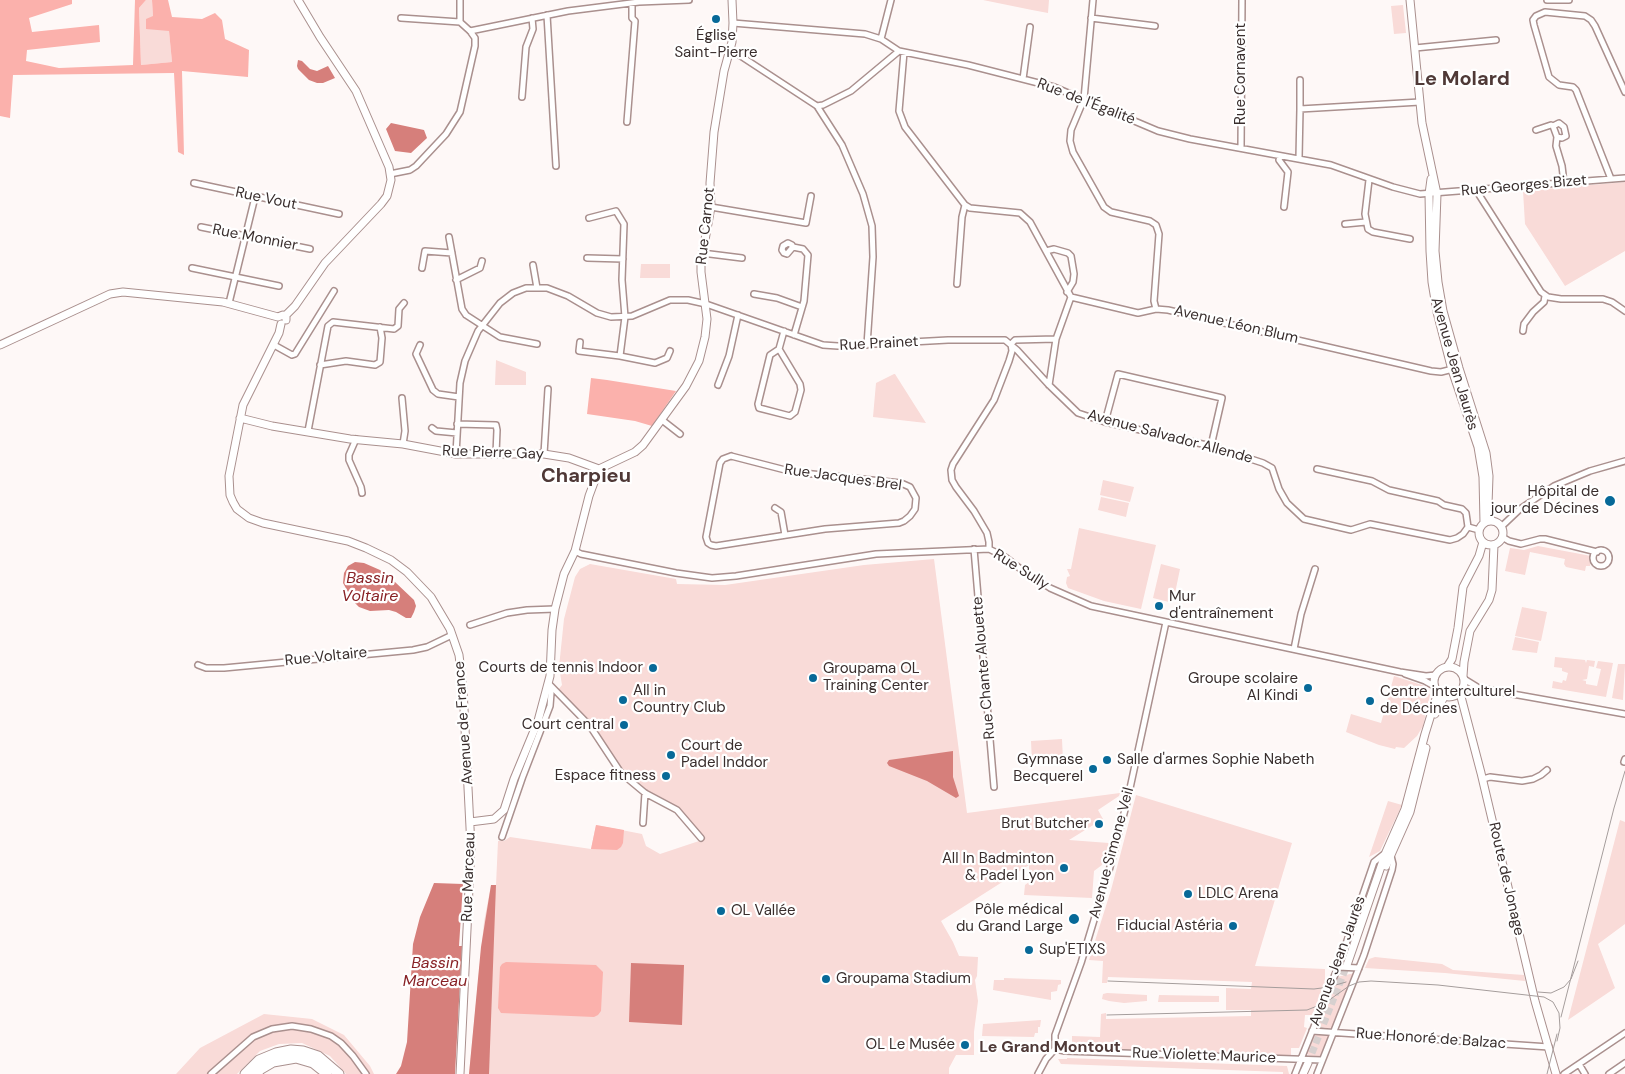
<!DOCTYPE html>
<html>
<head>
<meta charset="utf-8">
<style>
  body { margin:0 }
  canvas { display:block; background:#fef8f7 }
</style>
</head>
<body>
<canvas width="1625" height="1074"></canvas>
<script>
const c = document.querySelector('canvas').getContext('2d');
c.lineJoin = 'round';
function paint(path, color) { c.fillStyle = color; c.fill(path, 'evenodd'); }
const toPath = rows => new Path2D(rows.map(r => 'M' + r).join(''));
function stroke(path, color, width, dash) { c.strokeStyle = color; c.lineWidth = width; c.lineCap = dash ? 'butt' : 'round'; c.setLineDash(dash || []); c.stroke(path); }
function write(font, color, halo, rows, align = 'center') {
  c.font = font + ' "DM Sans",sans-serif'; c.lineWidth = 4.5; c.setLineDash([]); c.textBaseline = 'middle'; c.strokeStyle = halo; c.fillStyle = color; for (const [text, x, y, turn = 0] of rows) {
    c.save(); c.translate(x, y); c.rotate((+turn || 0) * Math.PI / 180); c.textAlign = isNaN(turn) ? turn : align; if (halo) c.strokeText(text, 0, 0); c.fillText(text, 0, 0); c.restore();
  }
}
paint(toPath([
  [146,0,152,0,153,16,169,31,172,62,141,65,139,8],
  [983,0,1049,0,1048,13,1032,10],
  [1403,5,1406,33,1394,34,1391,6],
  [1625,182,1625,251,1565,286,1525,224,1523,191],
  [641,264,670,264,670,278,640,278],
  [496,360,526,372,526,385,495,385],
  [894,374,895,374,926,423,873,417,876,383],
  [1103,480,1134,487,1130,502,1100,495],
  [1101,497,1129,503,1126,517,1098,510],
  [1079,528,1156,545,1141,609,1104,601,1068,588,1066,583,1067,577,1070,576,1067,569,1071,569],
  [1538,546,1591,556,1590,566,1586,566,1585,571,1566,567,1564,564,1565,559,1530,552,1525,575,1505,571,1510,548,1524,550],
  [934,559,967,813,1120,793,1119,796,1098,810,1103,819,1069,840,1109,843,1102,865,1094,871,1092,898,1024,895,1025,885,1029,882,1029,865,941,921,953,942,959,956,978,957,977,976,975,980,978,1001,974,1032,974,1055,956,1055,949,1068,949,1074,469,1074,484,922,491,885,496,885,498,841,504,841,510,837,591,849,596,825,642,834,646,846,660,854,705,839,691,821,677,808,646,791,628,777,614,761,607,749,558,690,562,685,559,667,564,619,575,577,580,569,590,564,676,579,677,584,725,585,864,565],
  [1161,564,1180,569,1173,603,1153,598],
  [1522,607,1547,612,1541,641,1515,636],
  [1515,637,1539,642,1537,653,1512,650],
  [1555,657,1585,660,1586,663,1587,660,1595,661,1594,667,1589,666,1587,679,1582,680,1586,681,1586,684,1597,686,1601,669,1596,668,1598,661,1613,663,1606,697,1552,688,1553,681,1562,683,1563,680,1566,681,1568,673,1562,671,1562,668,1554,667],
  [1618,664,1625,664,1623,700,1612,698],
  [1394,676,1425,686,1430,695,1423,726,1417,736,1404,748,1396,747,1395,749,1379,745,1346,732,1351,714,1381,723],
  [1062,739,1063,761,1032,763,1031,741],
  [1136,795,1292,843,1255,966,1325,969,1325,984,1312,1015,1305,1015,1304,1027,1307,1028,1299,1048,1291,1048,1291,1056,1072,1048,1072,1036,1100,1037,1101,1014,1106,1013,1106,1019,1251,1016,1251,1010,1226,1010,1226,988,1251,989,1252,982,1108,977,1107,983,1102,983,1103,961,1089,960,1111,890],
  [1388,801,1402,805,1380,851,1369,857],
  [1620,820,1625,822,1625,924,1598,944,1615,988,1568,1020],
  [1375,957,1442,964,1453,970,1524,975,1525,981,1445,973,1365,968,1369,959],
  [1355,973,1333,1028,1318,1028,1317,1026,1336,977],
  [1004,978,1061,980,1061,984,1058,985,1057,991,1051,992,1051,1000,993,990,994,980,1004,980],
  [1107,993,1147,995,1147,1001,1124,1003,1109,1001,1102,999,1103,994],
  [1159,995,1219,996,1219,1002,1158,1002],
  [264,1014,312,1019,344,1035,370,1066,374,1074,346,1074,330,1056,302,1043,279,1044,260,1051,237,1074,176,1074,200,1048],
  [1041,1020,1040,1027,1038,1027,1038,1033,1035,1033,1034,1037,982,1036,983,1024],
  [1317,1034,1328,1035,1329,1039,1323,1053,1320,1056,1309,1056,1306,1052,1313,1036],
  [1067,1058,1287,1066,1289,1074,1283,1074,1283,1072,1061,1064,1058,1059,1067,1059]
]), '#f9dbd8');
paint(toPath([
  [0,0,72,0,72,4,29,18,32,32,99,25,100,42,27,50,26,61,59,68,133,65,135,0,146,0,139,8,141,65,172,62,169,31,146,29,146,19,153,16,152,0,168,0,172,17,202,19,215,13,222,20,225,39,249,50,248,77,182,71,184,155,178,152,174,73,13,75,10,118,0,116],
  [591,378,607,380,676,391,652,426,635,421,587,414],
  [596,825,624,830,623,843,621,847,617,850,591,849],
  [506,962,596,965,603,972,601,1011,598,1015,594,1017,501,1013,498,1008,500,967,502,964]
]), '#fbb1ac');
paint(toPath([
  [298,60,302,61,310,69,317,71,328,66,335,78,323,83,317,83,309,80,298,69,297,66],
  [391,123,424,130,427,138,411,153,395,151,386,129],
  [355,562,364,563,380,570,395,582,414,600,416,606,414,612,411,618,406,618,396,612,389,610,370,611,359,607,353,601,343,583,344,573,348,566],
  [953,751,953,777,959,796,956,798,927,781,889,766,887,763,889,760],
  [434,883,463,884,459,946,462,946,455,1074,396,1074,401,1066,407,1042,413,944,420,917],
  [491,885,496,885,489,1074,469,1074,481,947],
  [631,963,684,965,682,1025,629,1022]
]), '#d67f7b');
stroke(toPath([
  [1308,1063,1347,965]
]), '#d7d0cf', 7, [7, 3.5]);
const street = toPath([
  [1093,0,1084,99,1071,130,1070,141,1073,152,1104,207,1111,212,1150,221,1156,225,1159,234,1154,301,1156,309],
  [1547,0,1569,0],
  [547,15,556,166],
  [401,18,460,22],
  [1091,18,1155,26],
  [733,23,865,34,881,39,899,51,968,65,1054,87,1158,131,1190,139,1331,165,1393,187,1420,194,1625,178],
  [470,31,568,11,639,2,689,0],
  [881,39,891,0],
  [1415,48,1496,40],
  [730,49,817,106,842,145,863,194,872,226,873,257,867,345],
  [904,52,899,111,905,127,965,205,970,208,1020,213,1030,222,1071,297,1138,313,1156,309,1168,310,1431,371,1441,372,1453,369],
  [1023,79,1030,27],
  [1300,80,1300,109],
  [522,97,526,47,533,29,532,18],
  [817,106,823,105,851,91,899,51],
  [627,122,635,21,632,18,632,3],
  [1553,126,1559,123,1564,127,1566,136,1562,138,1557,137],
  [1536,130,1551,125,1553,126,1557,137,1556,146,1562,166,1564,183],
  [1241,148,1242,0],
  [1280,156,1279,160,1288,172,1284,207],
  [1299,158,1300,109,1420,102],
  [390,174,410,170,416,166,446,134,460,112,475,46,475,38,470,31,460,22,460,0],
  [1611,179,1576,90,1573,87,1559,85,1549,77,1534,25,1533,20,1536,16,1545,12,1585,16,1591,20,1595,26,1625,92],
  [1369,180,1365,214,1368,229,1373,232,1410,239],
  [194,183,339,214],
  [1476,190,1541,292,1548,297,1561,299,1603,299,1612,302,1625,311],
  [711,207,806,223,811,196],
  [589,218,616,211,624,224,622,280,625,317,620,356,655,363,667,358,670,351],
  [1345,224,1366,222],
  [201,227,310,249],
  [449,237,462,309,466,315,500,337,537,344],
  [793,247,792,245,788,243,783,246,782,250,784,253,787,254,793,247,803,249,808,255,804,301,794,335],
  [1046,251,1054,249,1068,253,1071,256,1074,274,1073,282,1067,292],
  [702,253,742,258],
  [587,258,623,259],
  [533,265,537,288],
  [192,268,279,286],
  [422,268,425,251,452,253],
  [456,280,480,268,482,261],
  [957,284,962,217,965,205],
  [754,294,777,298,802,307],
  [229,303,255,197],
  [1523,331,1524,324,1533,312,1544,302,1545,296],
  [580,342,579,351,620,356],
  [1011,344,1015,340,1056,339],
  [274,345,292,355,295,354,334,291],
  [420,345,416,354,433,390,438,394,459,397],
  [779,349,770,355,758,404,759,408,763,409,790,416,795,412,801,390,800,384,779,349,784,331],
  [320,365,346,361,375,365,380,362,382,338,380,327],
  [718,385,729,356,738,315],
  [1049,385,1056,339,1071,297],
  [402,398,405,431,403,444],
  [662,420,680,434],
  [1105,422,1118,374,1222,398,1211,446],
  [457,424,496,425,497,430,496,454],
  [432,428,436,431,457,433],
  [308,431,328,326,333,322,394,329,398,326,399,309,404,303],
  [356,439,349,455,349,460,361,487,362,493],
  [456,454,460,383,465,361,478,331,500,303,513,293,526,288,547,288,568,296,597,313,611,317,632,316,670,300,688,300,706,304,823,345,838,346,948,340,1005,340,1017,350,1049,385,1078,413,1105,422,1211,446,1263,463,1272,468,1279,489,1287,503,1304,519,1351,530,1370,524,1450,540,1457,538,1463,534,1468,527,1479,530],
  [544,454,548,389],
  [731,456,793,472,901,483,910,487,916,498,915,509,910,516,904,521,899,523,825,529,716,546,711,545,708,543,706,537,720,463,723,459,731,456],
  [1317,469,1372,481,1389,490,1438,501,1444,505,1462,509,1466,513,1468,527],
  [775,508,781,512,785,535],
  [1501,527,1520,509,1554,486,1590,471,1625,461],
  [1502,537,1509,541,1521,544,1540,539,1545,539,1597,552],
  [974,549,994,787],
  [989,549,989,542,987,533,974,511,956,487,952,480,951,470,953,464,994,400,1009,361,1012,351,1011,344],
  '1593 558a8 8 0 1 1 16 0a8 8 0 1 1-16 0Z',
  [575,551,581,554,676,573,712,578,736,576,876,554,989,549,1005,557,1022,570,1050,588,1091,606,1400,672,1426,676,1436,675],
  [470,625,507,613,527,610,555,609],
  [1294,649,1301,614,1315,569],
  [198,665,206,668,224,668,413,650,427,647,452,635],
  [1405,674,1425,681,1434,686],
  [1464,679,1477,687],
  [549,684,590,726,621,773,645,793,677,810,701,838],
  [1462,689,1479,688,1625,714],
  [1624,762,1625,759],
  [1483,779,1490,777,1522,781,1533,779,1541,775,1547,770],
  [643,823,645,793],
  [502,837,523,776,550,706,551,693,549,685],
  [1338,967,1359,968],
  [1312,1031,1549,1047],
  [1055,1049,1055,1035,1081,963,1110,867,1127,802,1166,622],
  [1055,1049,1065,1051,1322,1060],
  [1579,1064,1585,1074],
  [211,1074,253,1037,272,1029,292,1026,311,1029,331,1036,341,1043,353,1056,366,1074],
  [1038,1074,1046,1059,1055,1049],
  [1295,1074,1338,967,1374,862,1384,854],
  [1317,1074,1364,955,1392,870,1393,864,1391,856],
  [1564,1074,1625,1033],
  [1609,1074,1625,1063]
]);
const secondary = toPath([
  [1410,0,1422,123,1437,194,1435,251,1438,282,1443,311,1459,368,1486,453,1489,476,1488,505,1491,521],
  [1431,179,1429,194,1430,251,1432,282,1437,312,1452,370,1478,447,1483,477,1484,523],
  [285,316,295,306,325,263,381,204,387,196,391,180,389,167,356,91,320,37,298,0],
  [281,324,279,333,243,405,229,476,230,495,233,502,237,509,249,518,263,523,348,541,366,548,391,560,407,572,431,597,450,629,459,655,463,689,471,847,460,1074],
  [0,345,110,294,123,292,223,302,278,317,283,315,286,317,286,320],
  [240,418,272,426,350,439,403,444,456,454,544,454,569,458,599,469],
  [599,469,635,452,643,445,686,386,699,361,705,337,707,319,701,272,701,262,711,207,710,183,714,132,724,71,732,42,733,23,732,0],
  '1479 533a12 12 0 1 1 24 0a12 12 0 1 1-24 0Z',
  '1434 682a15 15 0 1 1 30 0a15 15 0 1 1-30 0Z',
  [1447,667,1452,659,1458,628,1463,587,1479,556,1483,542],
  [1463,676,1464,662,1470,631,1489,600,1492,590,1494,545],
  [1460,693,1481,773,1535,1001,1556,1074],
  [1435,714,1444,697],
  [470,822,494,819,504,810,514,779,538,721,550,676,552,630,555,609,564,574,575,551,589,496,599,469],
  [1386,866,1410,812,1426,748],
  [1347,965,1386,852,1405,809,1425,734,1438,692],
  [1303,1074,1308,1063]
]);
const highway = toPath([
  [245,1074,259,1060,276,1053,291,1050,303,1051,318,1056,339,1074],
  [256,1074,261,1069,273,1062,296,1058,313,1063,327,1074]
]);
stroke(street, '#aa908e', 8);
stroke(secondary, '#aa908e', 9);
stroke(highway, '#aa908e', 11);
stroke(street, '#fff', 5);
stroke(secondary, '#fff', 7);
stroke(highway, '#fff', 9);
stroke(toPath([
  [1108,981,1314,989,1329,987,1346,982],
  [1538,992,1551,993,1564,987,1571,979,1578,961],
  [1107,1015,1307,1010,1325,1003,1349,986,1359,982,1371,981,1438,985,1544,997,1553,1002,1559,1013,1560,1028,1557,1041],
  [1561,1017,1614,808,1625,771],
  [1547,1074,1557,1034]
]), '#a59d9c', 1);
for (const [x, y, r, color] of [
  [716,19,5,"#076998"],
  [1610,501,6,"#076998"],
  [1159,606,5,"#076998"],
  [653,668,5,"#076998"],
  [813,678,5,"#076998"],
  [1308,688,5,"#076998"],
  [623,700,5,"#076998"],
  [1370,701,5,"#076998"],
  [624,725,5,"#076998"],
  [671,755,5,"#076998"],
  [1107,760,5,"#076998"],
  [1093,769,5,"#076998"],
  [666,776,5,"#076998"],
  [1099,824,5,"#076998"],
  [1064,868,5,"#076998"],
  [1188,894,5,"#076998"],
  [721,911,5,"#076998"],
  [1074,919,6,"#076998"],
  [1233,926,5,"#076998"],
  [1029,950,5,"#076998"],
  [826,979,5,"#076998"],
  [965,1045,5,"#076998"]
]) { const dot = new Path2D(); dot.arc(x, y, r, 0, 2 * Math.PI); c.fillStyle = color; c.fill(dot); stroke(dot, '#fff', 2); }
write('15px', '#392e2d', '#fff', [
  ["Église",716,36,"center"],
  ["Saint-Pierre",716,53,"center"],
  ["Hôpital de",1599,492],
  ["jour de Décines",1599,509],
  ["Mur",1169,597,"left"],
  ["d'entraînement",1169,614,"left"],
  ["Courts de tennis Indoor",643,668],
  ["Groupama OL",823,669,"left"],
  ["Training Center",823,686,"left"],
  ["Groupe scolaire",1298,679],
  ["Al Kindi",1298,696],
  ["All in",633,691,"left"],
  ["Country Club",633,708,"left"],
  ["Centre interculturel",1380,692,"left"],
  ["de Décines",1380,709,"left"],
  ["Court central",614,725],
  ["Court de",681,746,"left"],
  ["Padel Inddor",681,763,"left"],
  ["Gymnase",1083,760],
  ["Becquerel",1083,777],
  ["Salle d'armes Sophie Nabeth",1117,760,"left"],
  ["Espace fitness",656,776],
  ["Brut Butcher",1089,824],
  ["All In Badminton",1054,859],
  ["& Padel Lyon",1054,876],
  ["LDLC Arena",1198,894,"left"],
  ["Pôle médical",1063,910],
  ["du Grand Large",1063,927],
  ["OL Vallée",731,911,"left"],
  ["Fiducial Astéria",1223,926],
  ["Sup'ETIXS",1039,950,"left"],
  ["Groupama Stadium",836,979,"left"],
  ["OL Le Musée",955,1045]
], 'right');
write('15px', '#392e2d', '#fff', [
  ["Rue Cornavent",1241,74,-90],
  ["Rue de l'Égalité",1086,102,21],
  ["Rue Georges Bizet",1524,186,-5],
  ["Rue Vout",266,199,12],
  ["Rue Carnot",706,226,-84],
  ["Rue Monnier",255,238,11],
  ["Avenue Léon Blum",1236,325,13],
  ["Rue Prainet",879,344,-3],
  ["Avenue Jean Jaurès",1454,364,74],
  ["Avenue Salvador Allende",1170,437,15],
  ["Rue Pierre Gay",493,453,2],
  ["Rue Jacques Brel",843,478,8],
  ["Rue Sully",1021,570,32],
  ["Rue Voltaire",326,657,-6],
  ["Rue Chante Alouette",984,668,-95],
  ["Avenue de France",464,723,-94],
  ["Avenue Simone Veil",1112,853,-75],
  ["Rue Marceau",469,877,-88],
  ["Route de Jonage",1506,879,77],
  ["Avenue Jean Jaurès",1338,961,-70],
  ["Rue Honoré de Balzac",1431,1039,4],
  ["Rue Violette Maurice",1204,1056,2]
]);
write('italic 16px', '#882125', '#fff', [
  ["Bassin",370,579],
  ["Voltaire",370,597],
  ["Bassin",435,964],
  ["Marceau",435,982]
]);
write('bold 16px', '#4f3937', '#fff', [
  ["Le Grand Montout",1050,1048]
]);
write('bold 20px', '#4f3937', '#fff', [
  ["Le Molard",1462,80],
  ["Charpieu",586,477]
]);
</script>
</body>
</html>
